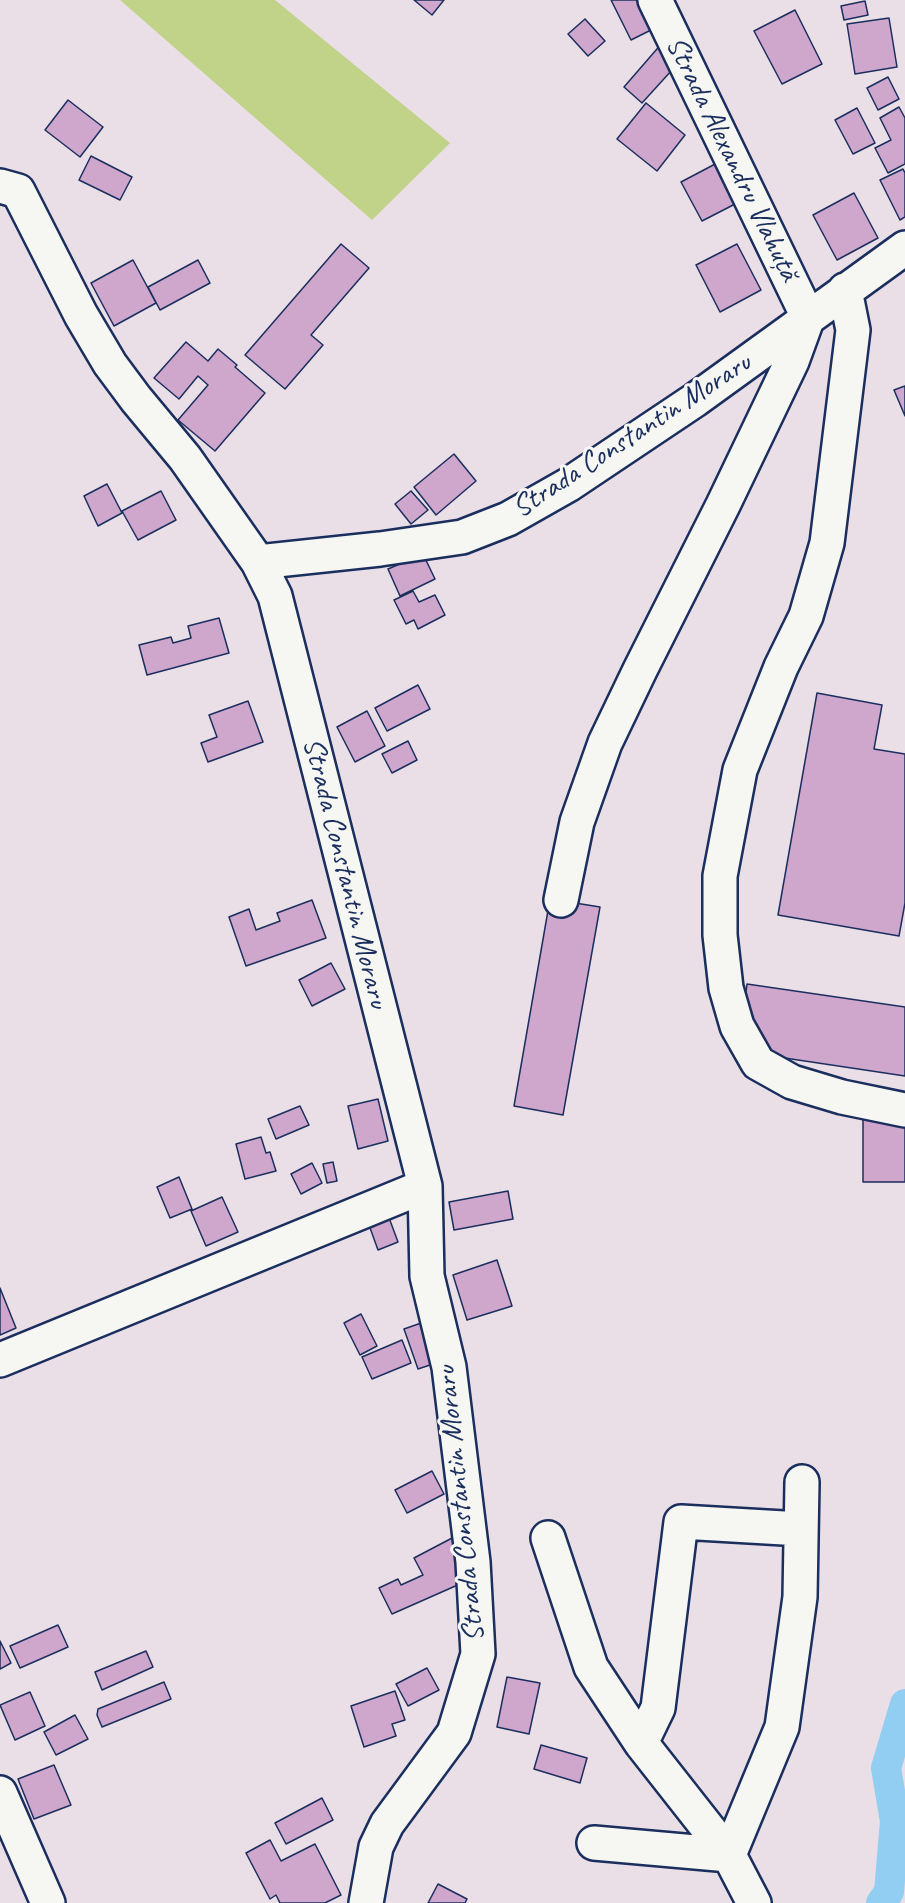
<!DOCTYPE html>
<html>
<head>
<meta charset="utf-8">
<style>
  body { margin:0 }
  canvas { display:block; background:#eadee7 }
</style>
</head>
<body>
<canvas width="905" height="1903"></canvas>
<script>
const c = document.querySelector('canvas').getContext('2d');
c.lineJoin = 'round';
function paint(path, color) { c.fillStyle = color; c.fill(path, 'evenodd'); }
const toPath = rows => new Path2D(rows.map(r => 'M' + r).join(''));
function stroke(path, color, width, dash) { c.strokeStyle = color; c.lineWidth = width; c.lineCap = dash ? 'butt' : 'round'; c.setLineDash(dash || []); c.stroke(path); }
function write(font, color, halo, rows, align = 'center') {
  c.font = font + ' Caveat,sans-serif'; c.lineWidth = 6; c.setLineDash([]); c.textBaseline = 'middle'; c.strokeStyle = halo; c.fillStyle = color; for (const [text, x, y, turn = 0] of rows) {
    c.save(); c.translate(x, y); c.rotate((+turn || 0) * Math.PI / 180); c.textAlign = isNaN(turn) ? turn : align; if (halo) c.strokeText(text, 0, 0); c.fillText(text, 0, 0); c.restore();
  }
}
paint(toPath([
  [120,0,275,0,450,143,372,220]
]), '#c1d388');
stroke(toPath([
  [881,1903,889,1892,895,1821,886,1768,905,1704]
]), '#91cef2', 30);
const building = toPath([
  [414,0,444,0,432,15,414,0],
  [611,0,653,0,665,23,631,40,611,0],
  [865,1,868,15,844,20,841,6,865,1],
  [795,10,822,64,782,84,754,31,795,10],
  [889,18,897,67,855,74,847,24,889,18],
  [585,19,605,41,588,56,568,34,585,19],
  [663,42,682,59,642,103,624,87,663,42],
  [888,77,899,99,878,110,867,88,888,77],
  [68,100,103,127,80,157,45,130,68,100],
  [646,103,685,135,657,171,617,139,646,103],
  [899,107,905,118,905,164,888,173,875,148,891,140,880,118,899,107],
  [857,108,875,143,853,154,835,120,857,108],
  [91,156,132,177,120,200,79,180,91,156],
  [719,162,739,202,702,221,681,182,719,162],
  [903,169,905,173,905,217,900,220,880,180,903,169],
  [854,193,878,238,837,260,813,215,854,193],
  [341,244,369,268,311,335,323,345,285,389,245,355,341,244],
  [737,244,761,290,720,312,696,265,737,244],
  [133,260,156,303,114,326,91,283,133,260],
  [198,260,210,283,160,310,148,287,198,260],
  [186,342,208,361,218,349,237,365,235,367,265,393,215,451,178,420,208,385,198,376,179,399,154,378,186,342],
  [905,386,905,416,894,390,905,386],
  [454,454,476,481,436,515,414,487,454,454],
  [107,484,122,513,98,526,84,496,107,484],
  [161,491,176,520,138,540,122,511,161,491],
  [411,491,428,510,411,524,395,504,411,491],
  [423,554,435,579,400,596,388,569,423,554],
  [413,591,419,602,435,595,445,615,418,629,414,620,406,624,394,600,413,591],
  [219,618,229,653,147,675,139,645,171,637,173,643,191,638,188,626,219,618],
  [418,685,430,709,387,731,375,708,418,685],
  [817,693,882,705,874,749,905,754,905,903,899,936,778,915,817,693],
  [248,701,263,742,208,762,201,743,217,737,209,715,248,701],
  [367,711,385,746,355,762,337,727,367,711],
  [408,741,417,760,392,773,382,754,408,741],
  [550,899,600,907,563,1115,514,1106,550,899],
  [312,900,326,938,246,966,229,917,249,909,256,930,280,921,277,913,312,900],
  [331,963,345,989,312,1006,299,980,331,963],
  [747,984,905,1007,905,1076,738,1051,747,984],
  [378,1099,388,1141,358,1149,348,1106,378,1099],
  [300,1106,309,1125,276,1139,268,1119,300,1106],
  [863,1119,905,1119,905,1182,863,1182,863,1119],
  [261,1137,266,1153,270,1152,276,1171,245,1179,236,1144,261,1137],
  [333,1162,337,1181,327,1183,323,1164,333,1162],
  [312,1163,322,1183,301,1194,291,1174,312,1163],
  [179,1177,192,1209,170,1218,157,1187,179,1177],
  [508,1191,513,1219,454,1230,449,1202,508,1191],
  [222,1197,238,1232,206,1246,191,1211,222,1197],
  [385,1207,398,1242,378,1250,365,1214,385,1207],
  [497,1260,512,1306,467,1320,453,1275,497,1260],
  [0,1288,16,1328,0,1335,0,1288],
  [361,1314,377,1346,360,1355,344,1323,361,1314],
  [424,1322,439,1362,418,1369,404,1329,424,1322],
  [402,1340,411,1363,372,1379,362,1357,402,1340],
  [432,1471,444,1494,407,1513,395,1490,432,1471],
  [454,1537,469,1580,392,1614,379,1588,398,1579,401,1585,423,1575,414,1558,454,1537],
  [58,1625,68,1647,20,1668,10,1646,58,1625],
  [0,1641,11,1663,0,1669,0,1641],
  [146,1651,153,1667,102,1690,95,1672,146,1651],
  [427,1668,439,1690,408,1706,396,1684,427,1668],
  [507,1677,540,1683,529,1734,497,1727,507,1677],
  [164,1682,171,1699,102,1727,97,1715,98,1709,164,1682],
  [395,1691,405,1720,392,1724,396,1736,364,1747,351,1706,395,1691],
  [30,1692,45,1726,15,1740,0,1705,30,1692],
  [75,1715,88,1739,56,1755,44,1732,75,1715],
  [541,1745,587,1758,580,1783,534,1769,541,1745],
  [54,1765,71,1805,34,1819,18,1779,54,1765],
  [322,1798,333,1820,286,1844,275,1823,322,1798],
  [270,1840,281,1861,315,1844,341,1895,325,1903,280,1903,276,1895,270,1899,246,1853,270,1840],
  [438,1884,467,1899,465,1903,428,1903,438,1884]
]);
paint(building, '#cfa6cc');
stroke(building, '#1b2f5e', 1.5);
const minor = toPath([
  [655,0,808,317],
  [0,186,18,191,81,315,110,364,136,399,185,458,258,562,275,596,425,1186,427,1276,449,1367,473,1562,478,1654,454,1733,387,1824,376,1847,366,1903],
  [845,290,853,330,827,543,806,616,781,667,740,770,720,876,720,935,726,988,737,1026,758,1063,792,1082,842,1097,905,1110],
  [258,562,380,549,462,537,508,519,568,485,695,400,905,248],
  [561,900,577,822,605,743,640,670,723,505,792,361,808,317],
  [0,1360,425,1186],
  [548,1538,591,1667,641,1743,729,1855,754,1903],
  [641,1743,658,1708,681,1522,801,1529],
  [0,1793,48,1903],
  [594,1843,729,1855,782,1727,800,1597,802,1482]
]);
stroke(minor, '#1b2f5e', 38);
stroke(minor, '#f6f6f2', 33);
write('30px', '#1b2f5e', '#f6f6f2', [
  ["Strada Alexandru Vlahuță",732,159,64],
  ["Strada Constantin Moraru",632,436,-33],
  ["Strada Constantin Moraru",345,873,76],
  ["Strada Constantin Moraru",461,1504,-96]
]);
</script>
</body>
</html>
